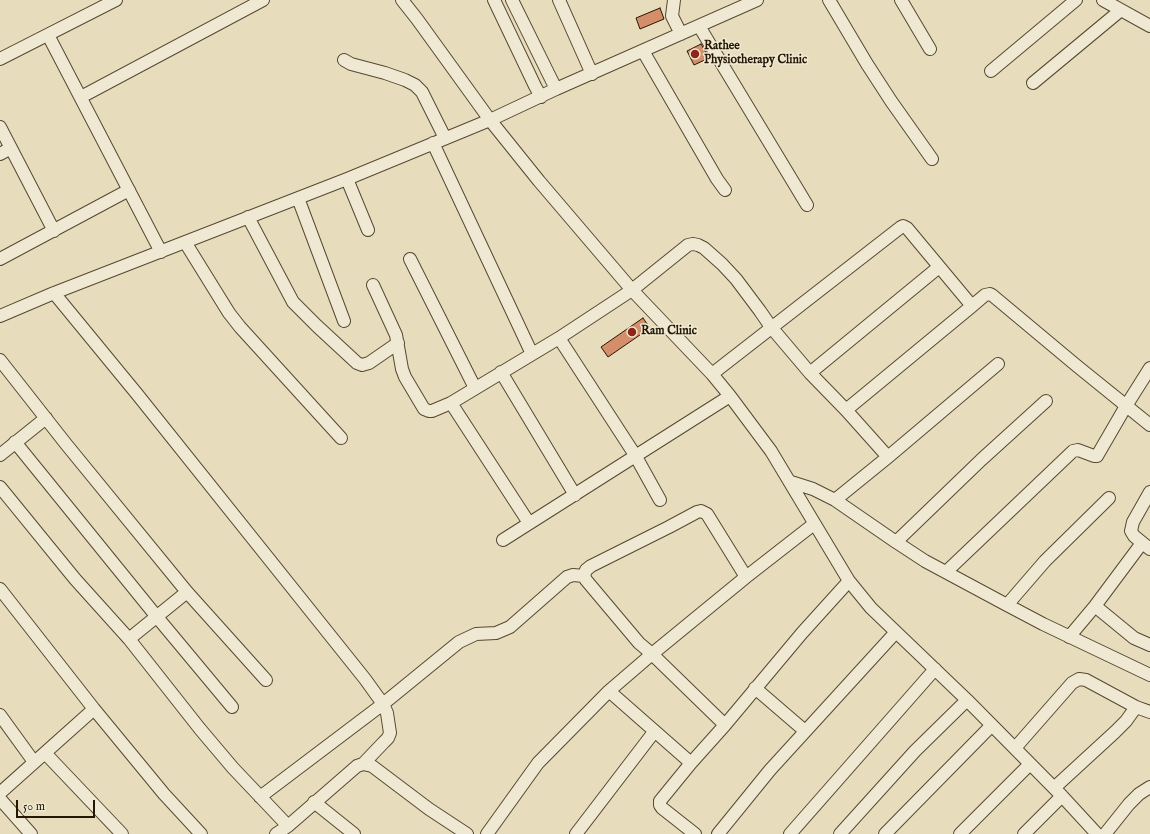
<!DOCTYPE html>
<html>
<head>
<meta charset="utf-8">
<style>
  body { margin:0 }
  #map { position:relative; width:1150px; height:834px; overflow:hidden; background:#e7ddbd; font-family:"IM FELL English",serif }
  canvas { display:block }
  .scale { position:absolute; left:16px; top:800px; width:79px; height:18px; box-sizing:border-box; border:2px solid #251702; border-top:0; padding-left:5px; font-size:12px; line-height:14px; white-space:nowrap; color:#251702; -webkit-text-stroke:3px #efe9d4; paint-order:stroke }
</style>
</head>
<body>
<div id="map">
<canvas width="1150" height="834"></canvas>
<div class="scale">50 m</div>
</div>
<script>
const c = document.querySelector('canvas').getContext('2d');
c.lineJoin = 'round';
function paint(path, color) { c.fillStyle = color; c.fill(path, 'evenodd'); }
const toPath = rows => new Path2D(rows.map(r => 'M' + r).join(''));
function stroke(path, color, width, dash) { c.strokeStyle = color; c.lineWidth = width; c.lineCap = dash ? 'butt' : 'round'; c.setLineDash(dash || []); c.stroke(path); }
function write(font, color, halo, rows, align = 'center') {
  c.font = font + ' "IM FELL English",serif'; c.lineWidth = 3; c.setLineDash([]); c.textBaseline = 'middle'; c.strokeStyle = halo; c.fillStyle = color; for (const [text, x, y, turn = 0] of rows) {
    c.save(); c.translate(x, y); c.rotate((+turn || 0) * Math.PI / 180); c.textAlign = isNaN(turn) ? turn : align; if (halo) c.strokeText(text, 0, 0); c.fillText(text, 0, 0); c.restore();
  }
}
const building = toPath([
  [660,8,664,19,640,29,636,18,660,8],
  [701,44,709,58,694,65,687,51,701,44],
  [643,318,650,328,608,357,601,347,643,318]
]);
paint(building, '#d48e69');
stroke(building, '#251702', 1);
const minor = toPath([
  [402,0,417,19,490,120,539,181,632,290,712,374,730,396,771,451,849,581,871,608,967,700,1062,796,1097,834],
  [494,0,535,86,541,97],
  [512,0,556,89],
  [559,0,592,74],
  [674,0,672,16,681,34],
  [829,0,867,64,891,101,932,159],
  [901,0,930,49],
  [1103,0,1150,26],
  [699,26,807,205],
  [48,35,161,252],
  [643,51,717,179,725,190],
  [0,59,116,0],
  [344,60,351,64,385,73,405,80,415,85,422,92,445,138],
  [991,71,1076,0],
  [1033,83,1121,10],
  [81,97,263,0],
  [0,127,54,231],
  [433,143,532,354],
  [0,154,11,148],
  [347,179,368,230],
  [298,198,344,321],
  [248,217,293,302,317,326,357,363,362,365,369,363,398,343],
  [185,242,229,313,240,327,341,438],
  [0,259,129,190],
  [410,259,475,388],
  [373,285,396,335,402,369,405,377,424,409,429,411,432,411,451,403,559,338,632,290,688,245,693,244,698,245,704,248,722,264,736,279,760,311,771,327,810,373,846,410,888,457],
  [54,293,137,394,365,679,383,704,387,713,390,733,388,738,384,742,363,764,357,766,288,826,276,834],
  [0,316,54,293,347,179,490,120,556,89,757,0],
  [559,338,635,455,660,500],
  [0,360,66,444,187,592,266,680],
  [501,372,575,495],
  [810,373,939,267],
  [712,374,901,227,903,226,907,228,972,306],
  [451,403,529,523],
  [846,410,972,306,985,295,990,294,992,295,1077,366,1150,425],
  [15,442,157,617,232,707],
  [0,455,46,418],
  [791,482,813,489,835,500,896,542,925,561,1007,605,1043,624,1150,675],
  [0,487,75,579,129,639,200,729,233,768,288,826],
  [1150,492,1133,522,1131,531,1134,536,1150,549],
  [835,500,888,457,998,364],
  [503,540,730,396],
  [896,542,981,460,1046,401],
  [946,572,1073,451,1078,450,1094,456,1097,456,1126,406,1150,368],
  [0,589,94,709,164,794,201,834],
  [1007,605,1045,561,1109,498],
  [1095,606,1134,638,1150,645],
  [1069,637,1095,606,1142,543],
  [129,639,187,592],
  [755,688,805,731],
  [609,691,691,763],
  [0,715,34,762],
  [725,725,652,654,639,643,586,580,584,576,586,570,591,566,669,527,697,512,701,511,707,514,746,577],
  [1015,748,1072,683,1079,679,1086,680,1136,707,1150,712],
  [45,753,122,834],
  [363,764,372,766,376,769,429,809,467,834],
  [1054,788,1115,732,1126,721,1136,707],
  [0,793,94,709],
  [260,797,383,704,459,642,476,634,496,633,510,627,567,577,573,575,584,576],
  [0,799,31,834],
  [314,802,354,834],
  [487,834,538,763,609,691,652,654,746,577,814,524],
  [576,834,654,732],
  [695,834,662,808,660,805,660,801,691,763,725,725,802,633,849,581],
  [718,834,770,770,896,632],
  [790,834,935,669],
  [840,834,915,751,967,700],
  [885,834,992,725],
  [960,834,1030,764],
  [1024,834,1062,796],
  [1105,834,1129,804,1139,794,1150,787]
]);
stroke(minor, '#564831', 14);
stroke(minor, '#efe9d4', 12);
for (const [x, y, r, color] of [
  [695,54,5,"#8f2418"],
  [632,332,5,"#8f2418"]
]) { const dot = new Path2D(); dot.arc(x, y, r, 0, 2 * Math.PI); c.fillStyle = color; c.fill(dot); stroke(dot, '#efe9d4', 1.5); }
write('bold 12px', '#251702', '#efe9d4', [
  ["Rathee",704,47],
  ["Physiotherapy Clinic",704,61],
  ["Ram Clinic",641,332]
], 'left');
</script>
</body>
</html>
